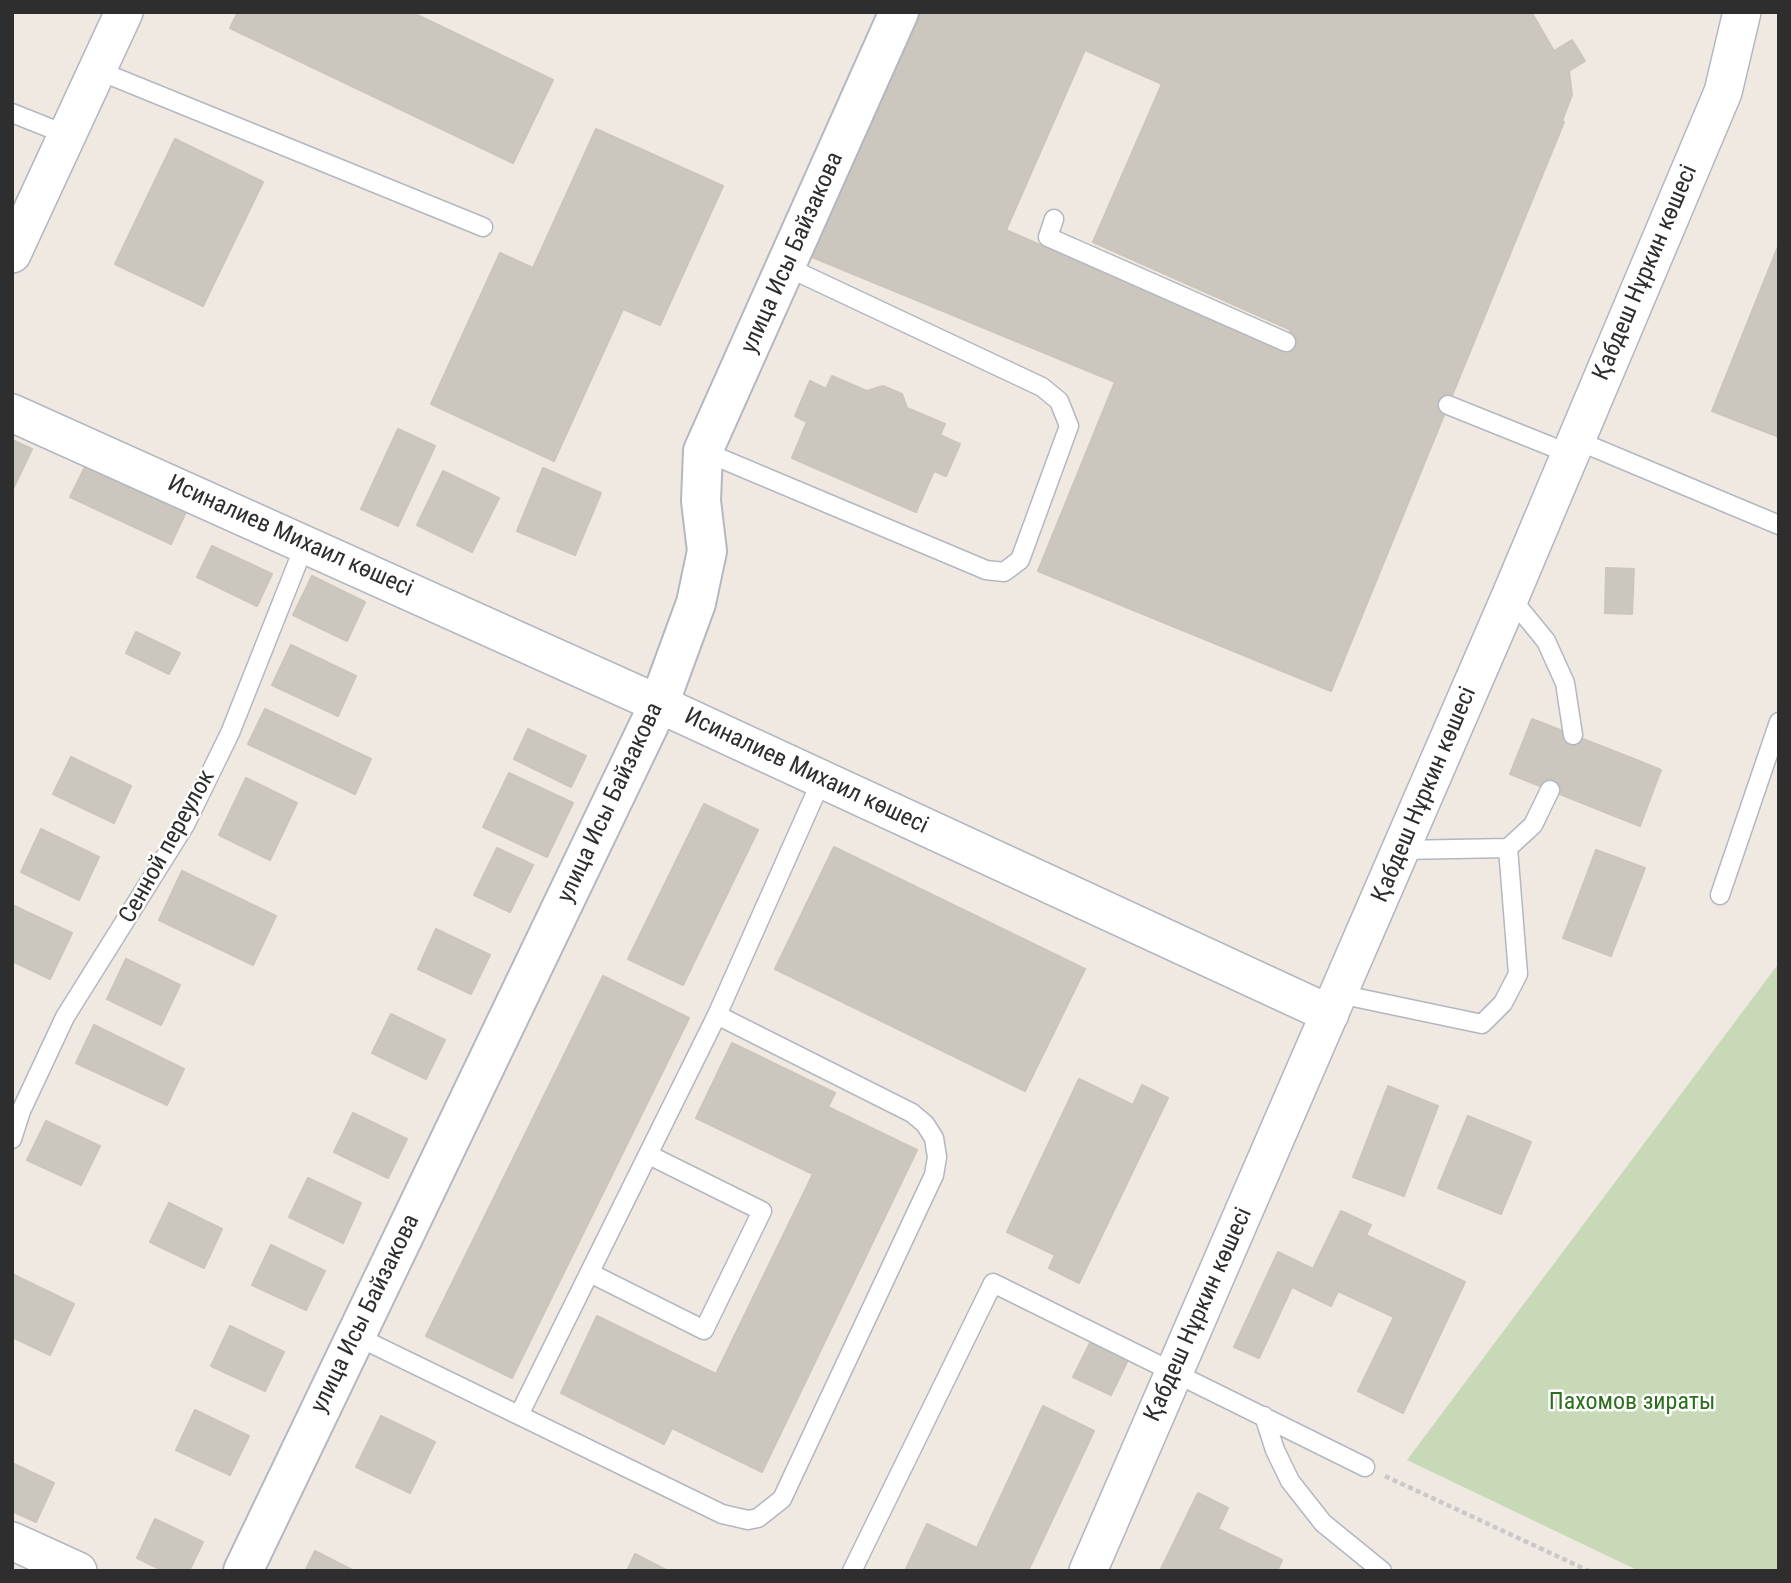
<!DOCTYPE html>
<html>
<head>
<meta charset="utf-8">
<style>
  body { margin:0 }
  #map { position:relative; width:1791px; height:1583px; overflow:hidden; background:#efe9e1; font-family:"Roboto Condensed",sans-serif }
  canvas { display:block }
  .frame { position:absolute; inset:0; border:14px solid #2e2e2e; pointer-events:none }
</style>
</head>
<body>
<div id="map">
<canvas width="1791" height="1583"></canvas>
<div class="frame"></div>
</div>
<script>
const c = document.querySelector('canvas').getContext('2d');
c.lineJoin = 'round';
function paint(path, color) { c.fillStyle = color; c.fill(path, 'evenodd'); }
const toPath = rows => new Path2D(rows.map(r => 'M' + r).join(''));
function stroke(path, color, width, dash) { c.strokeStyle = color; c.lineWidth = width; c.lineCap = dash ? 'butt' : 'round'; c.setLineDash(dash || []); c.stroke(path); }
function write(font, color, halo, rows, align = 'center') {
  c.font = font + ' "Roboto Condensed",sans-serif'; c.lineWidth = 5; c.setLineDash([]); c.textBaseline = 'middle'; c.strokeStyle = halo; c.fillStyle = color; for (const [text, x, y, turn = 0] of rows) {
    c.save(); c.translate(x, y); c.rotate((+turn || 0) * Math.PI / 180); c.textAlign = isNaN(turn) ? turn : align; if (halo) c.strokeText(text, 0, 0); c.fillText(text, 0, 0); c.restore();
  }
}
paint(toPath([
  [1779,963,1779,1571,1639,1571,1407,1460]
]), '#c8d9b8');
const building = toPath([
  [238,12,411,12,553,80,513,163,230,28,238,12],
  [913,12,1526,12,1533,15,1554,51,1572,40,1585,61,1569,71,1572,95,1562,121,1564,122,1331,691,1038,571,1115,382,812,257,913,12],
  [1085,50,1162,84,1093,242,1291,330,1282,351,1006,230,1085,50],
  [596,129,723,186,660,325,623,309,554,461,431,404,500,253,533,268,596,129],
  [175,139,263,182,203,306,115,264,175,139],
  [1779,244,1779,437,1712,411,1779,244],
  [832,376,867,391,883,386,902,394,907,408,945,424,940,435,960,444,946,476,934,471,916,512,792,458,807,422,795,416,810,381,826,389,832,376],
  [398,429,435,446,398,526,361,509,398,429],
  [12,440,32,449,13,489,12,489,12,440],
  [86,465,186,512,171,544,70,497,86,465],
  [543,468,601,493,575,555,517,531,543,468],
  [443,471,499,498,472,552,417,525,443,471],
  [212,546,272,574,257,606,197,577,212,546],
  [1606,568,1634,569,1632,614,1605,613,1606,568],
  [312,576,365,602,347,641,293,615,312,576],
  [136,632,180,653,169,674,126,653,136,632],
  [291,645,356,676,338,716,272,685,291,645],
  [265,709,371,759,355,794,248,744,265,709],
  [1532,719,1634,759,1612,815,1510,774,1532,719],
  [528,729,586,756,571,787,514,759,528,729],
  [71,757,131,786,114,823,53,794,71,757],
  [1634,759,1661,770,1640,826,1612,815,1634,759],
  [509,773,573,803,547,857,483,827,509,773],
  [246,778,297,803,270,860,219,835,246,778],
  [704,804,758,830,683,985,628,959,704,804],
  [41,829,99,857,79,900,21,872,41,829],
  [834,847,1085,969,1025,1091,775,969,834,847],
  [497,848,533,865,510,912,474,895,497,848],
  [1596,850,1645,868,1611,956,1563,938,1596,850],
  [182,871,276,916,253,965,159,920,182,871],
  [12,905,72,933,50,979,12,961,12,905],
  [436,929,490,955,471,994,418,969,436,929],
  [126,959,180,985,161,1025,107,999,126,959],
  [603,976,689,1018,512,1378,426,1336,603,976],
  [391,1014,445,1040,426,1079,372,1053,391,1014],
  [94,1025,184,1069,167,1105,76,1063,94,1025],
  [732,1043,835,1093,828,1107,917,1150,762,1472,672,1428,664,1444,561,1393,597,1316,716,1374,813,1174,696,1118,732,1043],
  [1079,1079,1133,1105,1142,1085,1168,1098,1079,1283,1049,1268,1055,1255,1007,1232,1079,1079],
  [1388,1086,1438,1106,1404,1196,1353,1177,1388,1086],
  [353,1113,407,1139,388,1178,334,1152,353,1113],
  [1468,1116,1531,1142,1501,1214,1438,1188,1468,1116],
  [46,1121,100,1146,81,1185,27,1160,46,1121],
  [308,1178,361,1203,343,1243,289,1217,308,1178],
  [169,1203,222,1229,204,1268,150,1242,169,1203],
  [1341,1211,1371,1225,1366,1235,1465,1282,1403,1413,1358,1391,1394,1317,1338,1291,1331,1306,1292,1287,1259,1358,1234,1347,1278,1252,1313,1269,1341,1211],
  [271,1245,325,1271,306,1310,252,1285,271,1245],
  [12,1274,74,1304,50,1355,12,1337,12,1274],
  [230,1326,284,1352,265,1391,211,1366,230,1326],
  [1091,1341,1128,1360,1111,1395,1073,1377,1091,1341],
  [1043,1406,1094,1431,1028,1571,966,1571,1043,1406],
  [195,1410,249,1436,230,1475,176,1450,195,1410],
  [381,1416,435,1442,410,1493,356,1467,381,1416],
  [12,1463,54,1483,36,1522,12,1511,12,1463],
  [1198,1493,1228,1508,1218,1529,1282,1560,1277,1571,1160,1571,1198,1493],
  [155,1519,203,1542,189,1571,164,1571,137,1558,155,1519],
  [927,1524,977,1548,966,1571,905,1571,927,1524],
  [315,1551,354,1571,305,1571,315,1551],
  [635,1554,668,1571,627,1571,635,1554]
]);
paint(building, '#cbc7bf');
stroke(building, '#cbc5ba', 2);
const lane = toPath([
  [97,70,483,227],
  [12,113,67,135],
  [1054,219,1048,237,1286,342],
  [1448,405,1570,454,1576,440,1779,525],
  [703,451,986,570,1004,572,1020,560,1069,426,1059,401,1042,387,787,267],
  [1510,597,1546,641,1565,683,1573,735],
  [1401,850,1508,848,1533,825,1550,790],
  [1720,895,1779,722],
  [1339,994,1482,1024,1503,1003,1518,974,1508,848],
  [12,1139,21,1111,65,1017,185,825,230,733,305,544],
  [590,1273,704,1330,762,1211,649,1155],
  [356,1336,722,1514,748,1520,758,1518,782,1499,934,1175,937,1157,934,1138,925,1124,912,1113,717,1015,822,779],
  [519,1415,717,1015],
  [1264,1416,1275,1450,1290,1481,1323,1523,1382,1571],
  [852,1571,993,1283,1365,1467]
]);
const street = toPath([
  [12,254,124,12],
  [12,413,659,704,1330,1014],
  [12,1541,78,1571],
  [1088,1571,1510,597,1723,92,1742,12]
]);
const secondary = toPath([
  [243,1571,659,704,696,603,707,551,701,501,703,451,899,12]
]);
stroke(lane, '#b4b7c1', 21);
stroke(street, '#b4b7c1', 40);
stroke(secondary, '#b4b7c1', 42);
stroke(toPath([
  [1385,1476,1589,1571]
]), '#c9c9c9', 4.5, [5, 3.5]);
stroke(lane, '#fff', 18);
stroke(street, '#fff', 37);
stroke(secondary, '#fff', 38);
write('24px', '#2e2e2e', '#fff', [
  ["улица Исы Байзакова",793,253,-66],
  ["Қабдеш Нұркин көшесі",1646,273,-67],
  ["Исиналиев Михаил көшесі",290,537,24],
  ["Исиналиев Михаил көшесі",806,772,25],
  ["Қабдеш Нұркин көшесі",1425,795,-67],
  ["улица Исы Байзакова",611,803,-65],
  ["Сенной переулок",168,847,-61],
  ["улица Исы Байзакова",366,1314,-64],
  ["Қабдеш Нұркин көшесі",1199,1315,-66]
]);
write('24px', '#2c6e1b', '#fff', [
  ["Пахомов зираты",1632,1403]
]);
</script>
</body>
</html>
